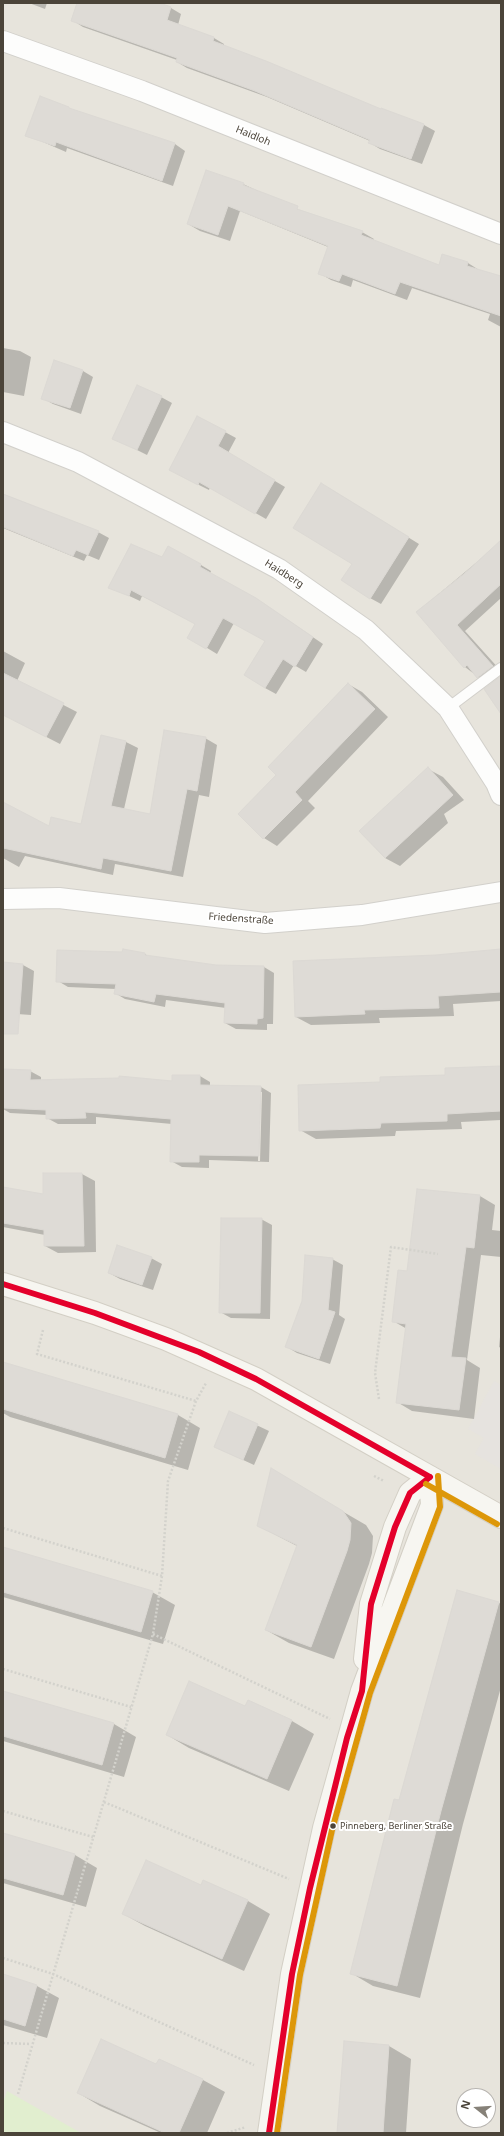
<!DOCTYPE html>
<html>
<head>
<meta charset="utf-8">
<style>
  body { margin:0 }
  #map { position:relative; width:504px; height:2136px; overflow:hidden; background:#f4f2ee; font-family:"Noto Sans",sans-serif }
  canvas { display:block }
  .frame { position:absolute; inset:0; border:4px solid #4b4439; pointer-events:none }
  .north { position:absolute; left:456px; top:2088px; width:40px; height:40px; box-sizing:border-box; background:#fff; border:1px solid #b7b4b0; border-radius:50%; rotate:287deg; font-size:11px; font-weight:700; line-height:16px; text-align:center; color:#4b4439 }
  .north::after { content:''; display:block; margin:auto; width:14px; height:18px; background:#868178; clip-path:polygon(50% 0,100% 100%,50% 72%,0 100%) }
</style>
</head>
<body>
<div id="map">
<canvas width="504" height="2136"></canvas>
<div class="frame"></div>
<div class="north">N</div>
</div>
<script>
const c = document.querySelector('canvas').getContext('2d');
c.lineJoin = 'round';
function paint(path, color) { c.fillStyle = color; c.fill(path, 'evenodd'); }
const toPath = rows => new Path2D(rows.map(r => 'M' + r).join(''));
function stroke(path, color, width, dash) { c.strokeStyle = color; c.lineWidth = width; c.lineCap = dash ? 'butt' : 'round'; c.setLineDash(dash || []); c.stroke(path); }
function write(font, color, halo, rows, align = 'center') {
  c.font = font + ' "Noto Sans",sans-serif'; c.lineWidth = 4; c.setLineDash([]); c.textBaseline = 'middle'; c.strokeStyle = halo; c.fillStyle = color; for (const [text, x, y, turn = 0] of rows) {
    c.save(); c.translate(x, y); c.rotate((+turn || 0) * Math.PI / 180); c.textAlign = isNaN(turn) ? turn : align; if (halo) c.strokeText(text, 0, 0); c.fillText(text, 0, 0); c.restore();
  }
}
paint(toPath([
  [3,3,501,3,501,2133,3,2133],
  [464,2096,488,2096,488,2120,464,2120]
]), '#e7e4dc');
paint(toPath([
  [7,2091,81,2133,3,2133,3,2103]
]), '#e1eecf');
paint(toPath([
  [494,1381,501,1385,501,1469,475,1454,484,1438,468,1429]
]), '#e6e3df');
paint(toPath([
  [29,3,47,3,45,9],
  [78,3,157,3,171,8,181,14,178,25,214,38,224,44,224,46,381,111,382,109,424,125,435,131,422,164,380,149,370,143,370,141,267,97,187,68,177,62,177,60,83,27,72,20],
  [40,97,76,112,175,144,185,151,173,186,67,148,66,152,27,135],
  [243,184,308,214,362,232,374,239,373,241,439,266,468,263,479,270,501,277,501,327,488,320,490,314,412,288,407,300,353,280,351,287,331,280,319,273,328,247,240,211,230,241,200,231,188,224],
  [3,348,20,351,31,357,24,396,3,392],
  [55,362,83,371,93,377,81,414,53,404,42,398],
  [161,397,172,403,147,455,113,438],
  [225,432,236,438,228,453,285,487,266,519,210,487,209,490,181,476],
  [332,490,419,544,381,604,370,598,353,563],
  [3,494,98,532,109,538,99,560,87,555,84,561,3,528],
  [501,542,501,598,465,631,501,671,486,683,465,667,417,612],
  [163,558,201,565,211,571,210,574,267,606,323,644,306,672,294,665,276,694,265,688,267,641,234,623,217,654,189,637,196,624,142,596,140,601,110,587],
  [3,651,25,663,17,681,77,712,60,744,27,727,3,712],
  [348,684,362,692,388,717,308,801,315,808,277,846,264,838,278,775],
  [205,738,217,745,209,797,199,795,183,877,115,864,113,875,25,856,19,867,3,858,3,803,49,828,82,825,126,742,138,748,124,809,151,815],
  [428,769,443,777,464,800,444,814,448,823,400,866,385,858,361,831],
  [501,950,501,1001,453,1004,454,1016,379,1018,380,1023,311,1025,296,1017,436,956],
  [123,953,145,954,149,957,216,966,264,967,274,973,273,1024,267,1024,267,1030,236,1029,225,1023,226,1008,166,1000,165,1007,125,999,115,993,116,989,68,987,58,981],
  [3,963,23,965,34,971,31,1015,3,1013],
  [501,1067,501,1120,461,1122,462,1129,396,1131,395,1136,316,1139,300,1130,381,1083,446,1076],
  [3,1070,30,1071,41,1077,41,1081,173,1082,200,1076,210,1082,210,1086,261,1087,271,1093,269,1162,209,1160,209,1168,182,1167,171,1161,172,1124,96,1117,96,1124,58,1124,47,1118,47,1115,10,1113,3,1109],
  [260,1092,262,1092,260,1161,258,1161],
  [44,1174,82,1174,95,1181,96,1252,58,1253,45,1246,45,1235,3,1227,3,1188,44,1196],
  [480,1196,495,1205,492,1230,501,1231,501,1257,481,1255,467,1360,480,1368,474,1419,412,1411,397,1402,407,1329,393,1321],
  [261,1219,272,1225,270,1319,231,1318,220,1312],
  [151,1258,162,1264,153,1290,120,1279,109,1273],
  [332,1259,343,1265,339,1315,345,1319,330,1364,297,1353,287,1347],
  [501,1327,501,1348,499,1347],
  [3,1363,178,1415,200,1428,188,1470,10,1417,3,1413],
  [229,1412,269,1431,254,1465,215,1447],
  [271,1470,366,1525,373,1536,372,1553,369,1564,334,1659,289,1643,266,1630,297,1546,258,1526],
  [3,1548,152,1592,175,1605,163,1644,3,1597],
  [499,1603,501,1604,501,1687,463,1824,420,1998,373,1986,351,1973,399,1801],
  [3,1692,114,1724,136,1737,124,1777,3,1741],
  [248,1702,292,1721,314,1734,289,1791,189,1748,167,1735,246,1707],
  [3,1834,75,1855,97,1868,86,1907,3,1883],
  [204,1881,248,1901,270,1914,244,1971,145,1926,123,1914,201,1886],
  [3,1976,37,1986,59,1998,47,2038,3,2025],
  [389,2046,411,2059,406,2133,338,2133],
  [159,2060,203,2080,225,2092,207,2133,161,2133,100,2106,78,2093,157,2065]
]), '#0003');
const building = toPath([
  [77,3,160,3,171,7,167,20,214,37,213,41,266,61,381,109,381,108,424,124,411,159,368,143,370,140,255,91,176,62,177,58,71,21,77,3],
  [40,96,69,107,69,108,175,143,162,181,56,142,55,146,25,136,40,96],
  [206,170,244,183,243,185,298,206,297,209,363,231,361,235,439,265,442,254,468,262,467,266,501,276,501,316,400,282,395,294,342,274,339,281,318,274,328,246,228,206,218,235,187,224,206,170],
  [54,360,83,370,70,408,41,399,54,360],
  [137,385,162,396,137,450,112,439,137,385],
  [197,416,226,431,218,446,275,480,255,514,199,482,198,485,169,470,197,416],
  [321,483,409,537,370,599,341,580,352,564,293,528,321,483],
  [3,494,99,531,88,555,76,550,73,556,3,527,3,494],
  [501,540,501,584,457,625,493,666,477,678,467,665,464,668,416,612,465,573,501,540],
  [131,544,162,557,168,546,201,564,200,567,256,598,313,637,295,667,283,659,265,688,244,675,265,641,223,618,206,649,187,638,195,624,131,590,129,596,108,588,131,544],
  [3,673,64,703,46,737,3,715,3,673],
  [501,676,501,714,484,689,501,676],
  [348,683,375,709,295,792,302,800,263,839,238,814,276,775,268,767,348,683],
  [164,730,206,737,197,791,187,789,171,871,103,858,101,869,3,848,3,802,49,826,51,817,81,824,101,735,126,741,111,806,150,814,164,730],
  [428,767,453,795,385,858,359,831,428,767],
  [123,949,145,953,145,955,216,965,264,966,263,1018,257,1019,257,1024,224,1023,225,1003,156,994,154,1002,114,994,116,984,56,982,57,950,122,952,123,949],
  [501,949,501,992,438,996,439,1008,364,1010,365,1014,295,1017,293,961,436,955,501,949],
  [3,962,23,964,18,1034,3,1034,3,962],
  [501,1066,501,1111,447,1114,447,1121,381,1123,380,1128,299,1131,298,1085,380,1082,380,1077,445,1075,445,1068,501,1066],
  [3,1069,31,1070,30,1080,119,1078,119,1076,172,1081,172,1075,200,1075,200,1085,261,1086,259,1156,199,1155,199,1162,170,1162,171,1119,85,1112,86,1118,46,1119,46,1110,3,1108,3,1069],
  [43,1173,82,1173,84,1246,44,1246,44,1230,3,1223,3,1187,43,1194,43,1173],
  [417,1189,480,1195,474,1248,466,1247,451,1357,466,1358,459,1410,396,1403,406,1324,392,1322,398,1270,407,1271,417,1189],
  [221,1218,262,1218,260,1313,219,1313,221,1218],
  [117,1245,152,1257,142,1285,108,1273,117,1245],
  [305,1255,333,1258,328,1310,335,1312,319,1359,285,1347,302,1301,305,1255],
  [3,1362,178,1414,165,1458,3,1409,3,1362],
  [229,1411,258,1424,243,1460,214,1447,229,1411],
  [271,1468,343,1511,351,1523,350,1540,347,1551,311,1647,265,1630,297,1545,257,1526,271,1468],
  [3,1547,153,1591,141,1632,3,1592,3,1547],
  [457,1590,499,1602,441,1811,397,1986,350,1974,394,1799,399,1800,457,1590],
  [189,1681,245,1706,248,1700,292,1720,267,1779,166,1735,189,1681],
  [3,1691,114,1723,102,1765,3,1736,3,1691],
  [3,1833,75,1854,63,1895,3,1878,3,1833],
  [146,1860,201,1885,203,1880,248,1900,222,1959,122,1914,146,1860],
  [3,1974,37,1985,25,2026,3,2019,3,1974],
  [101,2039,156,2064,159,2059,203,2079,179,2133,165,2133,77,2093,101,2039],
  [344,2041,389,2045,383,2133,337,2133,344,2041]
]);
paint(building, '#dedbd6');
stroke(building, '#dcd9d4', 1);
const lane = toPath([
  [448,708,501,668]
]);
const street = toPath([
  [3,41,142,91,501,234],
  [3,432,78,462,279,569,366,630,448,708,496,783,501,795],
  [3,899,59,898,265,923,362,915,501,892]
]);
const secondary = toPath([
  [3,1284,95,1313,166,1339,256,1379,501,1517],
  [365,1659,371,1604,395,1527,410,1493,430,1477],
  [269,2133,292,1974,324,1828,362,1691,432,1505,430,1477]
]);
stroke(lane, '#d2d0cb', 12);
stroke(street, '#d2d0cb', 22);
stroke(secondary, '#d3cfc5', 24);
stroke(toPath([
  [43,1330,37,1354,196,1401],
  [379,1399,375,1373,391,1247,438,1254],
  [374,1476,384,1481],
  [3,1528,162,1576],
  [153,1634,330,1719],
  [3,1669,131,1707],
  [104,1802,289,1879],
  [3,1811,93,1837],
  [3,1958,53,1974,254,2065],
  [3,2043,31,2044],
  [18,2094,153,1634,162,1576,168,1481,196,1401,206,1383],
  [227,2133,246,2127]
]), '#d3d2cc', 2.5, [2, 2]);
stroke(lane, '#fdfdfc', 10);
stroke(street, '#fdfdfc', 20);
stroke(secondary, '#f7f6f1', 22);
stroke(toPath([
  [3,1284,95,1313,199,1352,256,1379,430,1477],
  [269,2133,292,1974,310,1888,347,1738,362,1691,371,1604,395,1527,410,1493,430,1477]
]), '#e4002b', 6);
stroke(toPath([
  [426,1484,497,1524],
  [277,2133,300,1975,332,1830,370,1693,440,1507,438,1476]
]), '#dd9709', 6);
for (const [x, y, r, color] of [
  [333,1826,3.5,"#4b4439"]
]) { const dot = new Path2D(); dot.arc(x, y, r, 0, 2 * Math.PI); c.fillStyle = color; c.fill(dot); stroke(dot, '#fff', 1.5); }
write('9px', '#4b4439', '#fff', [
  ["Pinneberg, Berliner Straße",340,1826]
], 'left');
write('10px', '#4b4439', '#fff', [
  ["Haidloh",253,136,22],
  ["Haidberg",284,574,32],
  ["Friedenstraße",241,919,4]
]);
</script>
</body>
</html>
